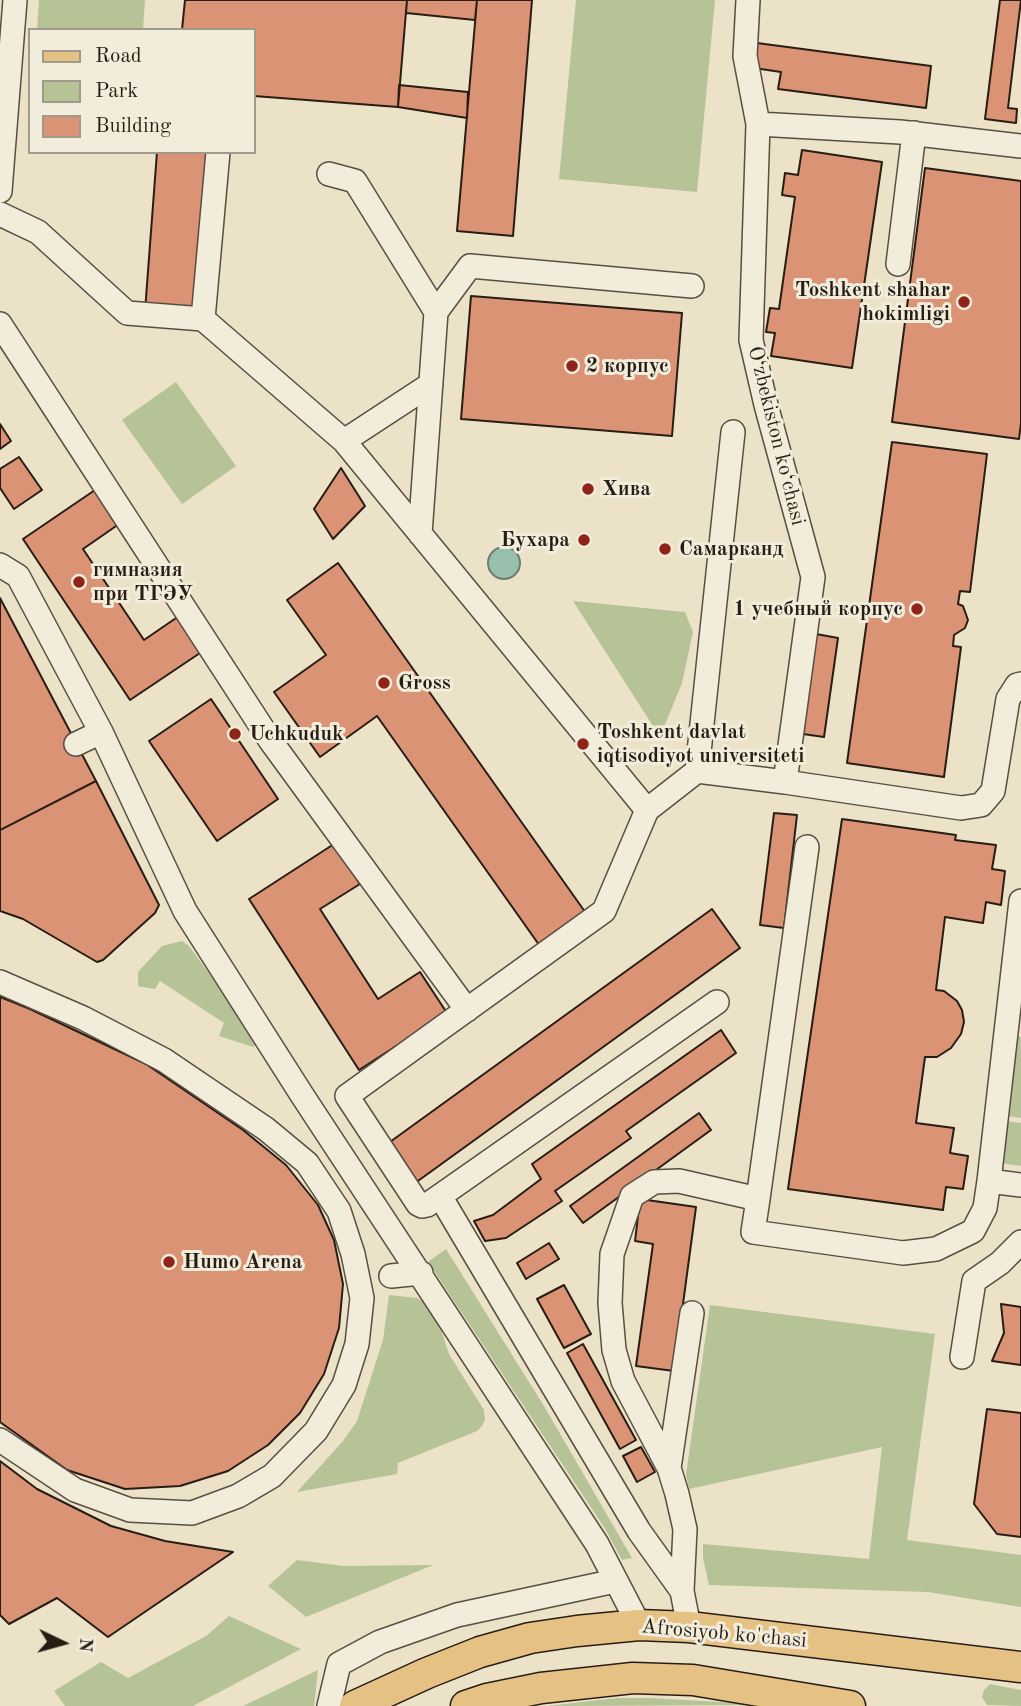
<!DOCTYPE html>
<html>
<head>
<meta charset="utf-8">
<style>
  body { margin:0 }
  #map { position:relative; width:1021px; height:1706px; overflow:hidden; background:#ebe2c7; font-family:"Old Standard TT",serif }
  canvas { display:block }
  .legend { position:absolute; left:28px; top:28px; width:228px; height:126px; box-sizing:border-box; background:#f2ecdb; border:2px solid #a1998c; margin:0; padding:9px 12px; list-style:none; font-size:21px; color:#281d15 }
  .legend li { display:flex; align-items:center; gap:14px; height:35px }
  .legend b { width:35px; border:2px solid #a1998c }
  .north { position:absolute; left:28px; top:1608px; width:70px; height:70px; -webkit-text-stroke:5px #f2ecdb; paint-order:stroke; rotate:95deg; font-size:19px; font-weight:700; line-height:28px; text-align:center; color:#281d15 }
  .north::after { content:''; display:block; margin:auto; width:24px; height:32px; background:#281d15; clip-path:polygon(50% 0,100% 100%,50% 72%,0 100%) }
</style>
</head>
<body>
<div id="map">
<canvas width="1021" height="1706"></canvas>
<ul class="legend">
<li><b style="height:9px;background:#e6c184"></b>Road</li>
<li><b style="height:19px;background:#b6c397"></b>Park</li>
<li><b style="height:19px;background:#db9375"></b>Building</li>
</ul>
<div class="north">N</div>
</div>
<script>
const c = document.querySelector('canvas').getContext('2d');
c.lineJoin = 'round';
function paint(path, color) { c.fillStyle = color; c.fill(path, 'evenodd'); }
const toPath = rows => new Path2D(rows.map(r => 'M' + r).join(''));
function stroke(path, color, width, dash) { c.strokeStyle = color; c.lineWidth = width; c.lineCap = dash ? 'butt' : 'round'; c.setLineDash(dash || []); c.stroke(path); }
function write(font, color, halo, rows, align = 'center') {
  c.font = font + ' "Old Standard TT",serif'; c.lineWidth = 6; c.setLineDash([]); c.textBaseline = 'middle'; c.strokeStyle = halo; c.fillStyle = color; for (const [text, x, y, turn = 0] of rows) {
    c.save(); c.translate(x, y); c.rotate((+turn || 0) * Math.PI / 180); c.textAlign = isNaN(turn) ? turn : align; if (halo) c.strokeText(text, 0, 0); c.fillText(text, 0, 0); c.restore();
  }
}
paint(toPath([
  [39,0,145,0,143,30,37,30],
  [576,0,715,0,697,192,559,179],
  [176,382,236,466,182,504,122,420],
  [573,601,685,612,693,632,682,683,660,737],
  [182,941,189,946,259,1042,253,1047,219,1036,224,1023,160,981,155,989,138,986,138,972,162,946],
  [1016,1036,1021,1037,1021,1118,1007,1116],
  [1006,1121,1021,1123,1021,1166,1001,1163],
  [446,1249,544,1406,632,1558,622,1560,604,1527,428,1262],
  [389,1295,417,1298,426,1303,437,1318,449,1354,484,1410,485,1420,482,1426,477,1431,398,1463,397,1474,297,1492,343,1441,357,1421,383,1340],
  [710,1305,935,1334,907,1540,1021,1555,1021,1607,928,1592,709,1585,703,1558,703,1544,869,1559,882,1447,689,1489,686,1475],
  [297,1560,343,1566,433,1565,306,1617,268,1586],
  [229,1616,301,1649,193,1706,65,1706,54,1691,101,1662,128,1678,206,1636],
  [318,1670,314,1706,243,1706],
  [990,1684,1021,1690,1021,1706,987,1705,982,1697,984,1690],
  [617,1698,650,1698,773,1705,547,1706]
]), '#b6c397');
const water = toPath([
  '488 563a16 16 0 1 1 32 0a16 16 0 1 1-32 0Z'
]);
paint(water, '#99bfaf');
stroke(water, '#6c7e71', 2);
const building = toPath([
  [185,0,407,0,398,107,254,96,254,30,182,30,185,0],
  [407,0,477,0,475,20,406,13,407,0],
  [477,0,532,0,513,236,457,231,477,0],
  [1000,0,1021,0,1008,108,1017,109,1016,123,985,119,1000,0],
  [757,43,931,66,926,108,778,89,781,72,754,68,757,43],
  [399,85,468,92,467,118,398,107,399,85],
  [802,150,882,162,852,368,771,356,775,333,766,332,770,308,779,309,795,197,782,195,785,173,798,175,802,150],
  [157,152,207,152,194,315,145,311,157,152],
  [925,168,1021,181,1021,423,1019,439,892,422,925,168],
  [471,296,682,313,672,436,461,419,471,296],
  [0,424,11,441,0,449,0,424],
  [892,442,987,454,970,592,960,591,958,604,963,606,968,620,965,628,954,635,953,646,961,647,944,777,847,763,892,442],
  [19,457,42,490,14,509,0,488,0,469,19,457],
  [341,468,365,506,333,539,314,509,341,468],
  [95,490,119,524,83,549,144,640,179,616,203,651,130,700,23,539,95,490],
  [338,563,588,916,542,949,377,716,320,757,274,692,326,655,287,600,338,563],
  [0,598,96,781,0,830,0,598],
  [816,634,838,638,824,737,803,734,816,634],
  [211,699,278,799,217,841,149,741,211,699],
  [96,781,159,905,155,913,103,960,97,962,23,919,0,911,0,830,96,781],
  [774,813,797,815,784,928,760,925,774,813],
  [842,819,956,835,955,840,996,845,992,869,1005,871,1001,905,986,902,983,923,945,917,936,990,944,991,957,1001,962,1010,964,1022,961,1034,951,1048,937,1057,925,1057,916,1123,954,1128,950,1153,968,1156,963,1189,946,1187,943,1210,788,1189,842,819],
  [334,844,360,884,320,909,378,999,420,972,447,1013,359,1070,249,899,334,844],
  [712,909,740,948,411,1186,383,1147,712,909],
  [0,997,30,1009,146,1064,243,1130,286,1165,318,1205,334,1240,343,1284,339,1328,324,1374,300,1413,268,1445,228,1471,180,1486,125,1489,67,1470,0,1422,0,997],
  [721,1030,736,1053,626,1131,631,1138,555,1191,562,1201,506,1238,485,1241,474,1221,493,1215,541,1179,532,1164,721,1030],
  [699,1113,711,1130,583,1223,570,1206,699,1113],
  [640,1199,696,1207,674,1371,636,1366,653,1244,635,1241,640,1199],
  [549,1243,559,1259,526,1279,517,1263,549,1243],
  [564,1285,591,1334,564,1348,537,1299,564,1285],
  [1001,1304,1021,1307,1021,1365,992,1361,1004,1333,1001,1304],
  [583,1344,636,1440,620,1449,567,1353,583,1344],
  [987,1409,1021,1413,1021,1537,997,1534,974,1504,987,1409],
  [641,1447,655,1472,637,1482,623,1456,641,1447],
  [0,1461,37,1489,111,1526,165,1541,233,1552,108,1637,57,1598,9,1624,0,1615,0,1461]
]);
paint(building, '#db9375');
stroke(building, '#281d15', 2);
const minor = toPath([
  [758,124,900,132,1021,146],
  [329,174,355,181,436,312],
  [0,191,15,0],
  [0,214,38,232,127,313,203,319,344,441,647,810,604,911,347,1096,418,1204,422,1206,427,1205,440,1196,717,1002],
  [898,264,914,133],
  [203,319,218,152],
  [0,324,270,740,467,1010],
  [344,441,431,384],
  [420,534,436,312,470,266,692,286],
  [0,565,18,576,101,732],
  [76,744,101,732,185,911,302,1095,597,1544,639,1625],
  [697,771,785,782,813,577,766,405,751,340,758,124,745,56,748,0],
  [785,782,961,808,981,805,993,791,1008,699,1017,685,1021,684],
  [647,810,697,771,733,432],
  [1021,901,989,1181,1021,1185],
  [0,982,83,1018,164,1060,266,1129,307,1163,339,1211,353,1254,362,1298,357,1344,344,1385,316,1431,272,1476,238,1496,192,1513,130,1510,75,1490,0,1440],
  [440,1196,639,1531,682,1591,689,1627],
  [758,1199,807,847],
  [391,1276,421,1273],
  [962,1357,974,1281,1000,1263,1021,1242],
  [669,1468,692,1313],
  [682,1591,685,1529,677,1494,669,1468,623,1381,614,1350,610,1303,612,1254,632,1196,654,1182,679,1181,758,1199,753,1232,903,1253,936,1249,973,1231,985,1208,989,1181],
  [329,1706,339,1664,380,1642,457,1615,615,1581]
]);
const major = toPath([
  [355,1706,427,1673,480,1652,530,1638,577,1631,639,1625,689,1627,1021,1667],
  [466,1706,487,1699,541,1688,633,1678,693,1680,850,1706]
]);
stroke(minor, '#594e42', 26);
stroke(major, '#281d15', 33);
stroke(minor, '#f2ecdb', 23);
stroke(major, '#e6c184', 30);
for (const [x, y, r, color] of [
  [964,302,7,"#8f2418"],
  [572,366,7,"#8f2418"],
  [588,489,7,"#8f2418"],
  [584,540,7,"#8f2418"],
  [665,549,7,"#8f2418"],
  [79,582,7,"#8f2418"],
  [917,609,7,"#8f2418"],
  [384,683,7,"#8f2418"],
  [235,734,7,"#8f2418"],
  [583,744,7,"#8f2418"],
  [169,1262,7,"#8f2418"]
]) { const dot = new Path2D(); dot.arc(x, y, r, 0, 2 * Math.PI); c.fillStyle = color; c.fill(dot); stroke(dot, '#f2ecdb', 2.5); }
write('bold 21px', '#281d15', '#f2ecdb', [
  ["Toshkent shahar",950,290,"right"],
  ["hokimligi",950,314,"right"],
  ["2 корпус",586,366],
  ["Хива",602,489],
  ["Бухара",570,540,"right"],
  ["Самарканд",679,549],
  ["гимназия",93,570],
  ["при ТГЭУ",93,594],
  ["1 учебный корпус",903,609,"right"],
  ["Gross",398,683],
  ["Toshkent davlat",597,732],
  ["iqtisodiyot universiteti",597,756],
  ["Uchkuduk",249,734],
  ["Humo Arena",183,1262]
], 'left');
write('21px', '#281d15', '#f2ecdb', [
  ["O‘zbekiston ko‘chasi",776,436,76],
  ["Afrosiyob ko'chasi",724,1634,5]
]);
</script>
</body>
</html>
